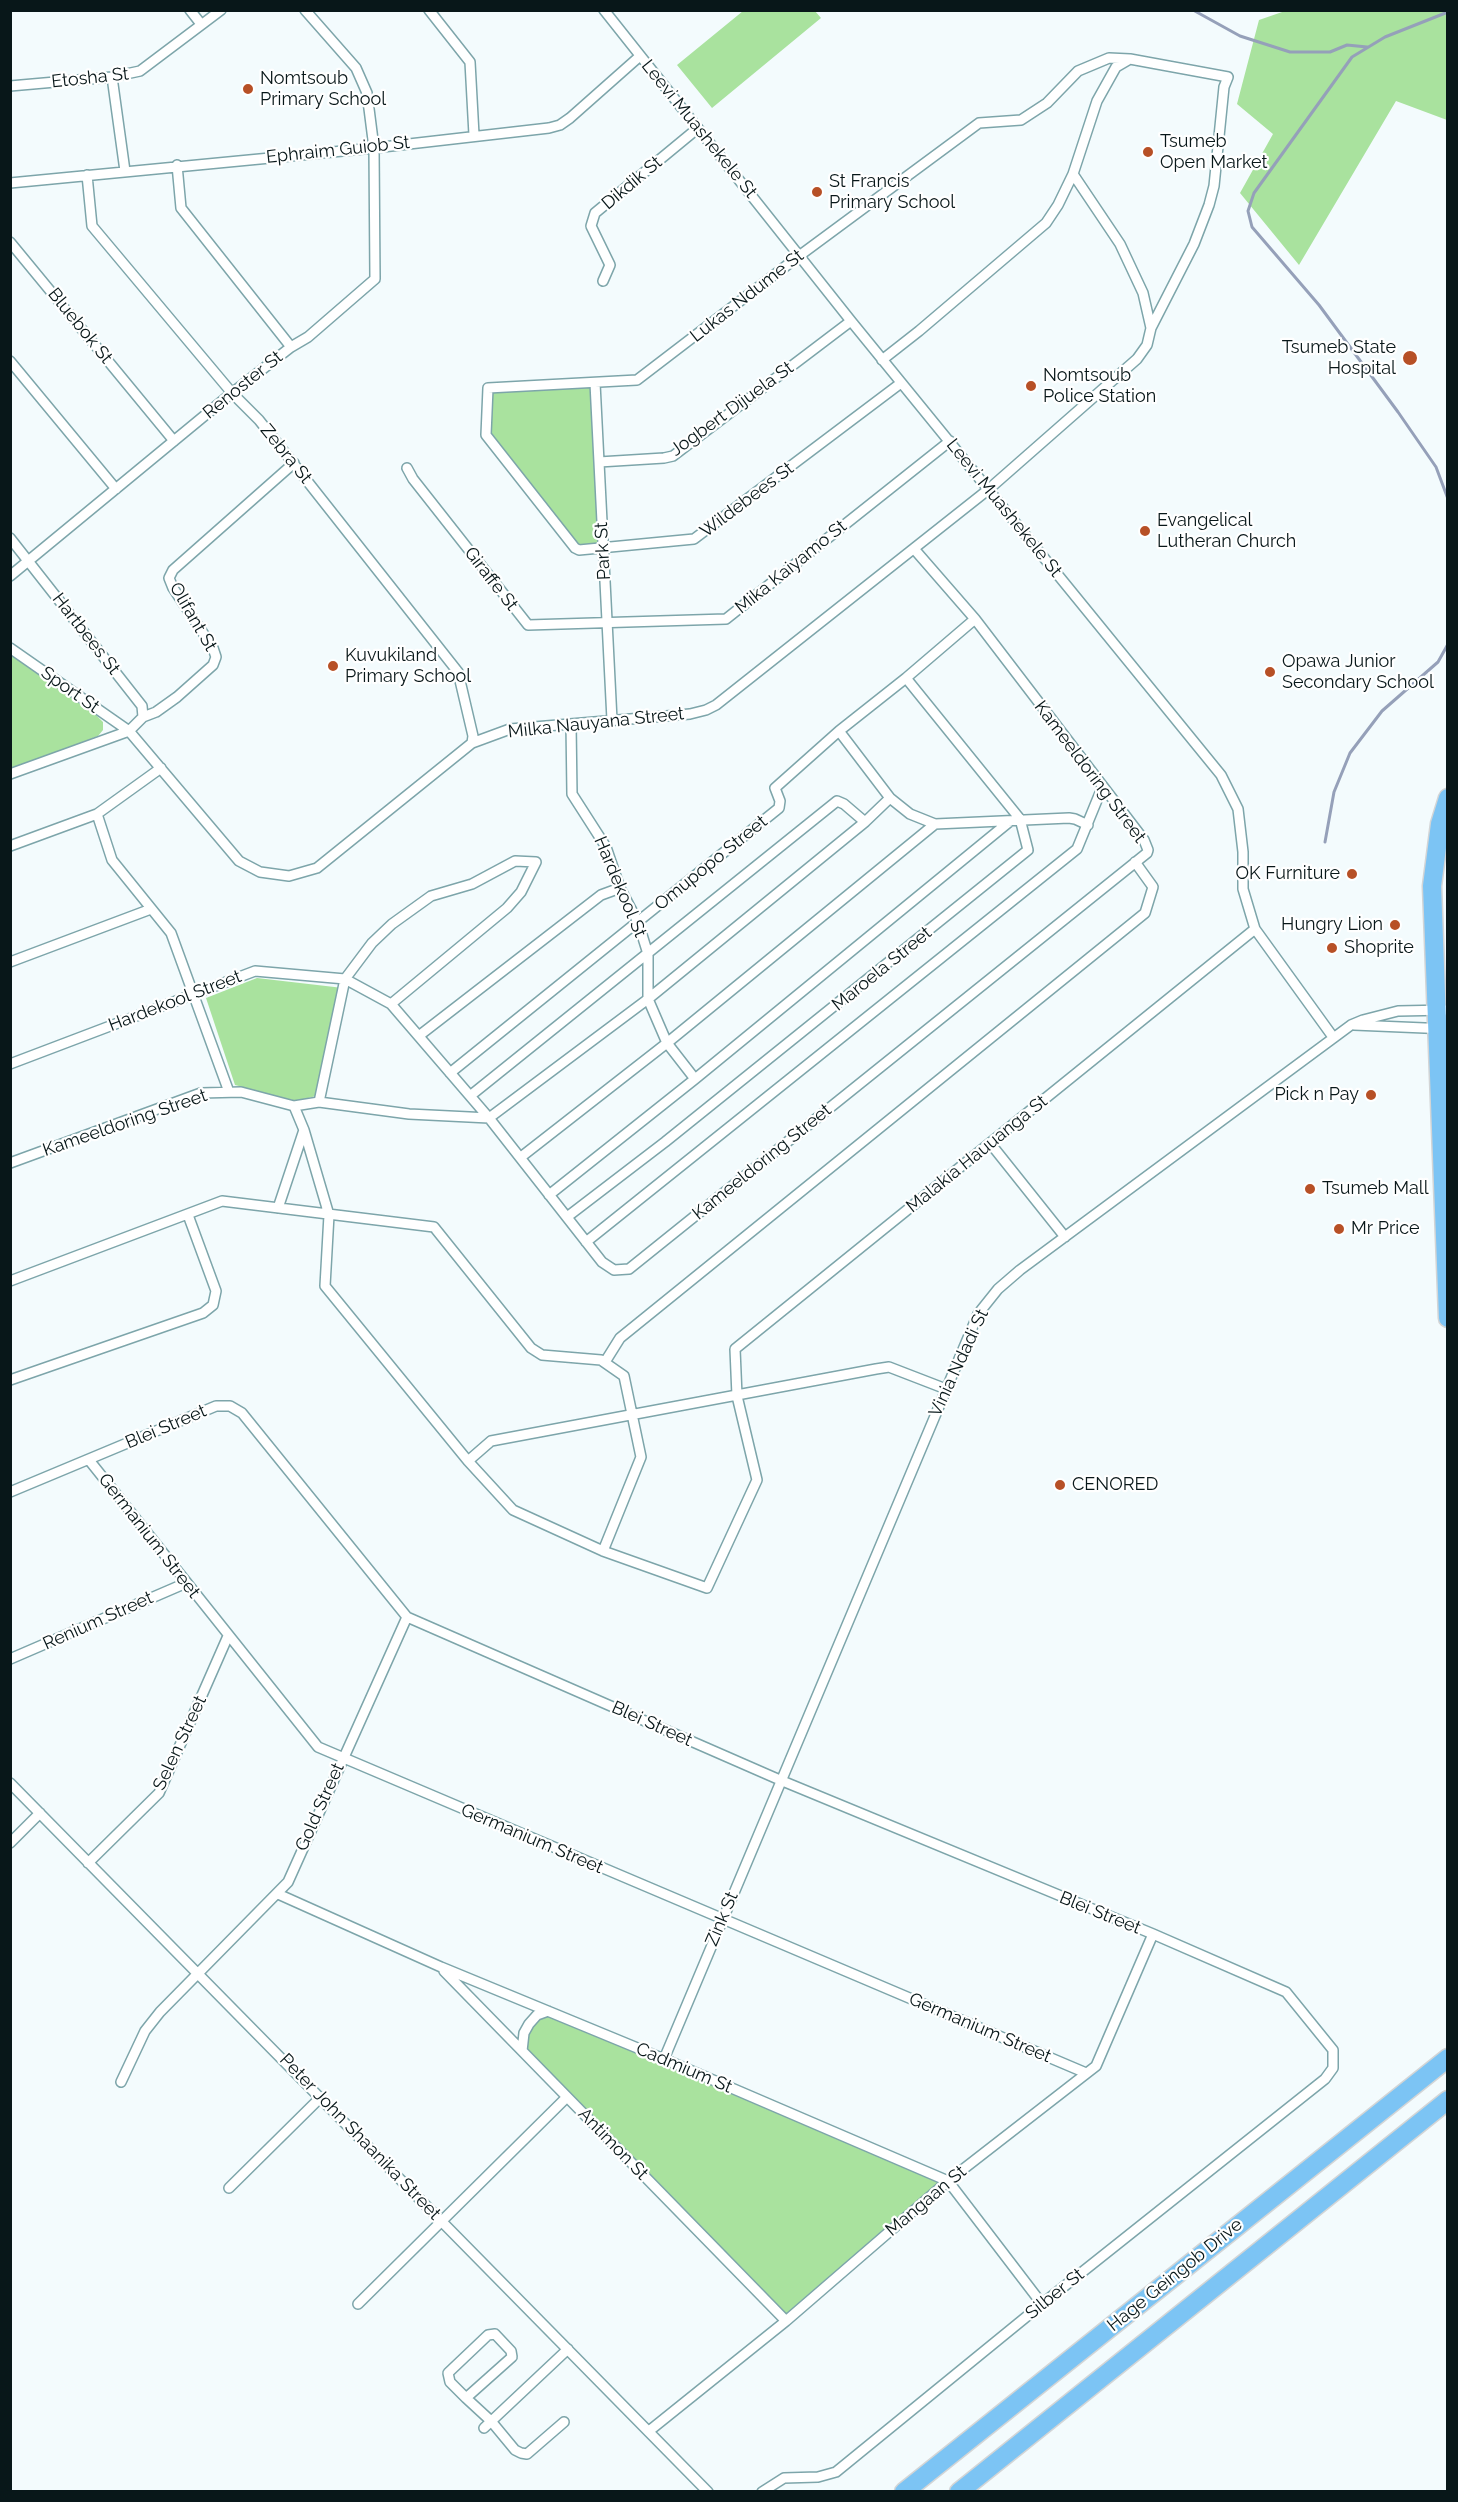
<!DOCTYPE html>
<html>
<head>
<meta charset="utf-8">
<style>
  body { margin:0 }
  #map { position:relative; width:1458px; height:2502px; overflow:hidden; background:#f3fbfd; font-family:Raleway,sans-serif }
  canvas { display:block }
  .frame { position:absolute; inset:0; border:12px solid #081719; pointer-events:none }
</style>
</head>
<body>
<div id="map">
<canvas width="1458" height="2502"></canvas>
<div class="frame"></div>
</div>
<script>
const c = document.querySelector('canvas').getContext('2d');
c.lineJoin = 'round';
function paint(path, color) { c.fillStyle = color; c.fill(path, 'evenodd'); }
const toPath = rows => new Path2D(rows.map(r => 'M' + r).join(''));
function stroke(path, color, width, dash) { c.strokeStyle = color; c.lineWidth = width; c.lineCap = dash ? 'butt' : 'round'; c.setLineDash(dash || []); c.stroke(path); }
function write(font, color, halo, rows, align = 'center') {
  c.font = font + ' Raleway,sans-serif'; c.lineWidth = 4.5; c.setLineDash([]); c.textBaseline = 'middle'; c.strokeStyle = halo; c.fillStyle = color; for (const [text, x, y, turn = 0] of rows) {
    c.save(); c.translate(x, y); c.rotate((+turn || 0) * Math.PI / 180); c.textAlign = isNaN(turn) ? turn : align; if (halo) c.strokeText(text, 0, 0); c.fillText(text, 0, 0); c.restore();
  }
}
paint(toPath([
  [743,11,815,11,821,18,712,108,677,65],
  [1285,11,1447,11,1447,120,1396,101,1299,265,1240,193,1273,134,1237,104,1259,20],
  [595,383,603,549,579,550,486,435,487,390],
  [10,654,92,711,103,722,103,730,98,736,11,770],
  [257,978,343,988,320,1095,296,1101,235,1085,206,998],
  [548,2011,948,2181,786,2321,522,2051,529,2024]
]), '#a9e29e');
stroke(toPath([
  [1193,10,1240,36,1290,52,1330,52,1347,45,1367,47],
  [1448,12,1385,37,1352,57,1254,193,1248,211,1252,227,1319,305,1398,412,1436,467,1448,499],
  [1325,842,1334,792,1350,753,1382,711,1438,662,1448,644]
]), '#95a0b9', 3);
const street = toPath([
  [190,10,201,24],
  [429,10,470,62,474,135],
  [604,10,851,321,1221,775,1238,809,1243,852,1243,889,1255,929,1333,1037],
  [112,77,125,171],
  [10,86,112,77,140,71,221,10],
  [177,165,181,208,291,347],
  [87,175,92,226,232,393,259,420,458,672,473,736,472,743],
  [10,183,374,148,549,128,560,125,570,118,640,56],
  [10,242,174,441],
  [603,281,610,265,591,226,595,213,698,128],
  [882,360,919,331,1046,223,1058,205,1073,174,1097,101,1116,67,1128,60],
  [10,361,116,489],
  [595,383,612,720],
  [901,383,694,539,579,550,575,548,486,435,488,388,637,380,799,256,979,123,1021,120,1047,103,1078,71,1109,58,1130,59,1228,77,1224,87,1214,186,1209,205,1194,244,1151,328],
  [599,462,664,458,673,456,851,321],
  [407,468,413,479,528,625,726,619,950,441],
  [10,538,142,706,143,717,129,731,10,774],
  [10,576,232,393,291,347,308,337,375,279,374,148,367,93,356,68,305,10],
  [10,648,129,731,239,861,260,872,289,876,317,868,472,743,510,729,690,714,706,710,716,705,989,489,1137,359,1147,345,1151,328,1143,293,1120,244,1073,174],
  [143,717,156,712,177,697,213,665,216,657,213,648,173,588,169,578,173,570,294,463],
  [571,724,572,794,606,847,620,888,638,922,648,954,648,999,667,1043,695,1079],
  [839,731,890,798,910,814,935,824,1069,818,1075,819,1088,825],
  [97,814,112,860,171,933,229,1092],
  [10,846,97,814,161,768],
  [10,962,151,909],
  [1354,1025,1448,1029],
  [420,1035,601,895,620,888],
  [10,1064,255,971,345,979,391,1004,489,1118,648,999,865,822,890,798],
  [450,1073,779,808,780,801,775,788,839,731,906,678,975,619],
  [470,1096,837,801,844,804,865,822],
  [319,1102,345,979,372,943,392,924,431,896,472,884,515,861,536,862,521,892,507,908,391,1004],
  [294,1106,304,1130,329,1215,325,1286,468,1461,513,1510,603,1551,707,1588,757,1480,737,1396,735,1349,1255,929],
  [990,1143,1065,1237],
  [521,1157,667,1043,935,824],
  [10,1163,201,1093,241,1092,294,1106,319,1102,409,1114,489,1118,602,1262,614,1270,629,1269,1147,853,1148,850,1144,840,975,619,915,550],
  [549,1195,695,1079,1009,822],
  [278,1208,304,1130],
  [567,1217,665,1142,1028,850,1020,819,906,678],
  [586,1242,1077,849,1102,788],
  [10,1281,222,1201,434,1227,531,1348,542,1355,601,1360,624,1376,641,1457,603,1551],
  [605,1362,620,1338,1145,913,1153,887,1135,862],
  [10,1380,203,1313,213,1305,216,1291,188,1215],
  [89,1460,318,1747,1086,2073],
  [468,1461,491,1441,876,1369,889,1367,946,1389],
  [10,1492,216,1406,230,1406,242,1413,407,1617,780,1780,1153,1934,1286,1992,1333,2050,1333,2068,1325,2079,1042,2304,836,2472,818,2477,784,2478,762,2492],
  [10,1659,186,1583],
  [10,1783,708,2492],
  [10,1843,40,1813],
  [88,1863,159,1793,228,1636],
  [278,1894,441,1967,664,2059,948,2181,1042,2304],
  [444,1971,786,2321],
  [522,2051,524,2033,529,2024,537,2015,548,2011],
  [664,2059,978,1314,998,1289,1020,1270,1351,1025,1363,1020,1398,1011,1448,1010],
  [121,2082,145,2031,160,2012,288,1882,407,1617],
  [229,2188,321,2097],
  [358,2304,567,2097],
  [466,2398,512,2357,511,2351,495,2334,488,2335,448,2373,450,2382,466,2398,491,2421,515,2450,521,2453,527,2454,564,2422],
  [484,2428,568,2349],
  [649,2431,786,2321,948,2181,1096,2066,1153,1934]
]);
const highway = toPath([
  [1448,798,1440,824,1432,886,1448,1318],
  [904,2492,1448,2058],
  [959,2492,1448,2100]
]);
stroke(street, '#7da5aa', 12);
stroke(highway, '#d3d5d6', 21);
stroke(street, '#fff', 9);
stroke(highway, '#7cc4f4', 18);
for (const [x, y, r, color] of [
  [248,89,6,"#b75026"],
  [1148,152,6,"#b75026"],
  [817,192,6,"#b75026"],
  [1410,358,8,"#b75026"],
  [1031,386,6,"#b75026"],
  [1145,531,6,"#b75026"],
  [333,666,6,"#b75026"],
  [1270,672,6,"#b75026"],
  [1352,874,6,"#b75026"],
  [1395,925,6,"#b75026"],
  [1332,948,6,"#b75026"],
  [1371,1095,6,"#b75026"],
  [1310,1189,6,"#b75026"],
  [1339,1229,6,"#b75026"],
  [1060,1485,6,"#b75026"]
]) { const dot = new Path2D(); dot.arc(x, y, r, 0, 2 * Math.PI); c.fillStyle = color; c.fill(dot); stroke(dot, '#fff', 2); }
write('18px', '#081719', '#fff', [
  ["Etosha St",90,78,-6],
  ["Leevi Muashekele St",699,129,51],
  ["Ephraim Guiob St",338,150,-6],
  ["Dikdik St",632,183,-40],
  ["Lukas Ndume St",747,296,-38],
  ["Bluebok St",80,326,51],
  ["Renoster St",243,385,-39],
  ["Jogbert Dijuela St",732,409,-36],
  ["Zebra St",286,454,51],
  ["Wildebees St",747,500,-37],
  ["Leevi Muashekele St",1004,508,51],
  ["Park St",603,551,-93],
  ["Mika Kaiyamo St",791,567,-39],
  ["Giraffe St",491,579,52],
  ["Olifant St",193,617,60],
  ["Hartbees St",86,634,52],
  ["Sport St",70,690,35],
  ["Milka Nauyana Street",596,723,-6],
  ["Kameeldoring Street",1090,772,53],
  ["Omupopo Street",711,863,-39],
  ["Hardekool St",620,887,67],
  ["Maroela Street",882,969,-39],
  ["Hardekool Street",175,1001,-21],
  ["Kameeldoring Street",125,1123,-19],
  ["Malakia Hauuanga St",977,1154,-39],
  ["Kameeldoring Street",762,1162,-39],
  ["Vinia Ndadi St",959,1363,-65],
  ["Blei Street",166,1427,-23],
  ["Germanium Street",149,1536,52],
  ["Renium Street",98,1621,-24],
  ["Blei Street",652,1724,24],
  ["Selen Street",180,1743,-65],
  ["Gold Street",320,1807,-66],
  ["Germanium Street",532,1839,23],
  ["Blei Street",1100,1913,22],
  ["Zink St",722,1919,-67],
  ["Germanium Street",980,2028,23],
  ["Cadmium St",684,2068,23],
  ["Peter John Shaanika Street",360,2137,46],
  ["Antimon St",613,2144,46],
  ["Mangaan St",926,2201,-40],
  ["Hage Geingob Drive",1175,2275,-39],
  ["Silber St",1055,2294,-39]
]);
write('18px', '#081719', '#fff', [
  ["Nomtsoub",260,79],
  ["Primary School",260,100],
  ["Tsumeb",1160,142],
  ["Open Market",1160,163],
  ["St Francis",829,182],
  ["Primary School",829,203],
  ["Tsumeb State",1396,348,"right"],
  ["Hospital",1396,369,"right"],
  ["Nomtsoub",1043,376],
  ["Police Station",1043,397],
  ["Evangelical",1157,521],
  ["Lutheran Church",1157,542],
  ["Kuvukiland",345,656],
  ["Primary School",345,677],
  ["Opawa Junior",1282,662],
  ["Secondary School",1282,683],
  ["OK Furniture",1340,874,"right"],
  ["Hungry Lion",1383,925,"right"],
  ["Shoprite",1344,948],
  ["Pick n Pay",1359,1095,"right"],
  ["Tsumeb Mall",1322,1189],
  ["Mr Price",1351,1229],
  ["CENORED",1072,1485]
], 'left');
</script>
</body>
</html>
